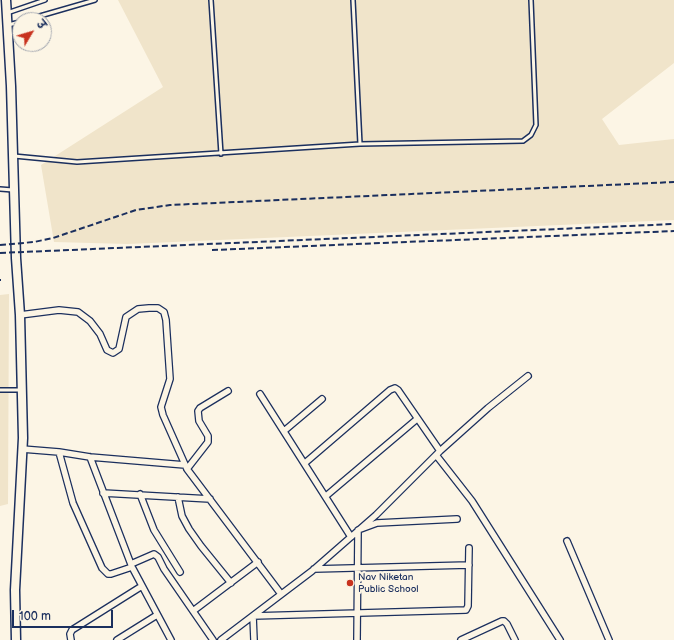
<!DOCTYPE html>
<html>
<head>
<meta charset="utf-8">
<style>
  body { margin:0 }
  #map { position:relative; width:674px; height:640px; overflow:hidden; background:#fcf5e5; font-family:"Balsamiq Sans","Playpen Sans Deva",sans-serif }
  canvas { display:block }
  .north { position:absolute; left:12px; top:12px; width:40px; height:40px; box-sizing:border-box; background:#fcf5e5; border:1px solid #a2a6af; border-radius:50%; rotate:52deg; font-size:11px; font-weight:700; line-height:16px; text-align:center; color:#1b2f5e }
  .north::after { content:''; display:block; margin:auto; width:14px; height:18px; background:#c8321e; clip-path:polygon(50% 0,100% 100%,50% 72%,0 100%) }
  .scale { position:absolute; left:12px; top:610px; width:101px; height:18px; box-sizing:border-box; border:2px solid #1b2f5e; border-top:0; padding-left:5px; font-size:12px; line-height:14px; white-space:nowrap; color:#1b2f5e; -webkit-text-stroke:3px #fcf5e5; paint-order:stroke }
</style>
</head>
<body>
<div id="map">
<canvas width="674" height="640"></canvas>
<div class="north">उ</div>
<div class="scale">100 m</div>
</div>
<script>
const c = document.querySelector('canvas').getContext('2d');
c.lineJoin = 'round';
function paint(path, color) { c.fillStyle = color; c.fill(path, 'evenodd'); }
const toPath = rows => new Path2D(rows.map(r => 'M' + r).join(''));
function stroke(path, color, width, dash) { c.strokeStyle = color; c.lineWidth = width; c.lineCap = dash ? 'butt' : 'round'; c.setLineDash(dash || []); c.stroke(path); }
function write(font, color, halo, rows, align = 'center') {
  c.font = font + ' "Balsamiq Sans",sans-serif'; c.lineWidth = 4; c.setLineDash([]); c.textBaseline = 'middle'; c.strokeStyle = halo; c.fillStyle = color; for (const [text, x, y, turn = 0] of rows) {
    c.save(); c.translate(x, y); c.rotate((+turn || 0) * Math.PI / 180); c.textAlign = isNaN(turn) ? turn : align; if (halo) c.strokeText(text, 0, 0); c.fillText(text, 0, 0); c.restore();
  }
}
paint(toPath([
  [118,0,674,0,674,63,602,119,619,145,674,139,674,220,128,244,54,242,41,165,163,87],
  [9,294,8,504,0,506,0,295]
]), '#f0e4ca');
const service = toPath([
  [211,0,221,154],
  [353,0,360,144],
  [7,13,45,0],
  [26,20,95,0],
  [8,25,20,22],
  [14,156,77,162,360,144,523,141,531,135,536,125,531,0],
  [0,189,13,190],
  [0,390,22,390]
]);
const minor = toPath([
  [20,315,59,310,78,312,90,321,100,334,107,350,113,353,119,349,126,317,138,309,149,308,158,308,164,312,166,320,170,379,161,407,163,415,187,469,281,594],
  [260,394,351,537],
  [284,431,322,399],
  [22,449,59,452,90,457,185,465],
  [59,452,73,503,102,568,108,574,111,574,132,567],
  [436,455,472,501,560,640],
  [90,457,132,567,171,640],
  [305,463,390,390,395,388,398,390,440,451],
  [187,469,208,442,208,436,199,421,198,411,200,408,228,391],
  [103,493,210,499],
  [140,494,154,530,180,572],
  [326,496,417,419],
  [178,497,182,516,189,529,201,546,231,583],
  [567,541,609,640],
  [131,564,154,554,158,557,164,569,213,640],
  [314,569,469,565],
  [193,611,258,562],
  [71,640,70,634,72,630,142,586],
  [117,640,157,615],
  [221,640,312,571,376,515,440,451,488,408,528,376],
  [254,640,253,616,466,610,468,606,469,548],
  [357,640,358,530,377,523,457,519],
  [461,640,502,621,504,621,507,624,515,640]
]);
const secondary = toPath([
  [6,0,11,86,16,258,20,315,23,438,15,590,16,640]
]);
stroke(service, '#1b2f5e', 6);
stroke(minor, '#1b2f5e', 8);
stroke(secondary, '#1b2f5e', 11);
stroke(service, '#fcf5e5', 3);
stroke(minor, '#fcf5e5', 5.5);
stroke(secondary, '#fcf5e5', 8);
stroke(toPath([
  [0,245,34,242,53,238,136,210,170,205,674,182],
  [212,250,674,231],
  [0,253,674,224],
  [0,280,1,280]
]), '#1b2f5e', 2, [6, 3]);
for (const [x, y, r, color] of [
  [350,583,4,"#c8321e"]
]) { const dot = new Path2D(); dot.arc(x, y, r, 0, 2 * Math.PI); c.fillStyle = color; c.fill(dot); stroke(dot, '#fcf5e5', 1.5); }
write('10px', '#1b2f5e', '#fcf5e5', [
  ["Nav Niketan",358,577],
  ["Public School",358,589]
], 'left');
</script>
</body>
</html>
